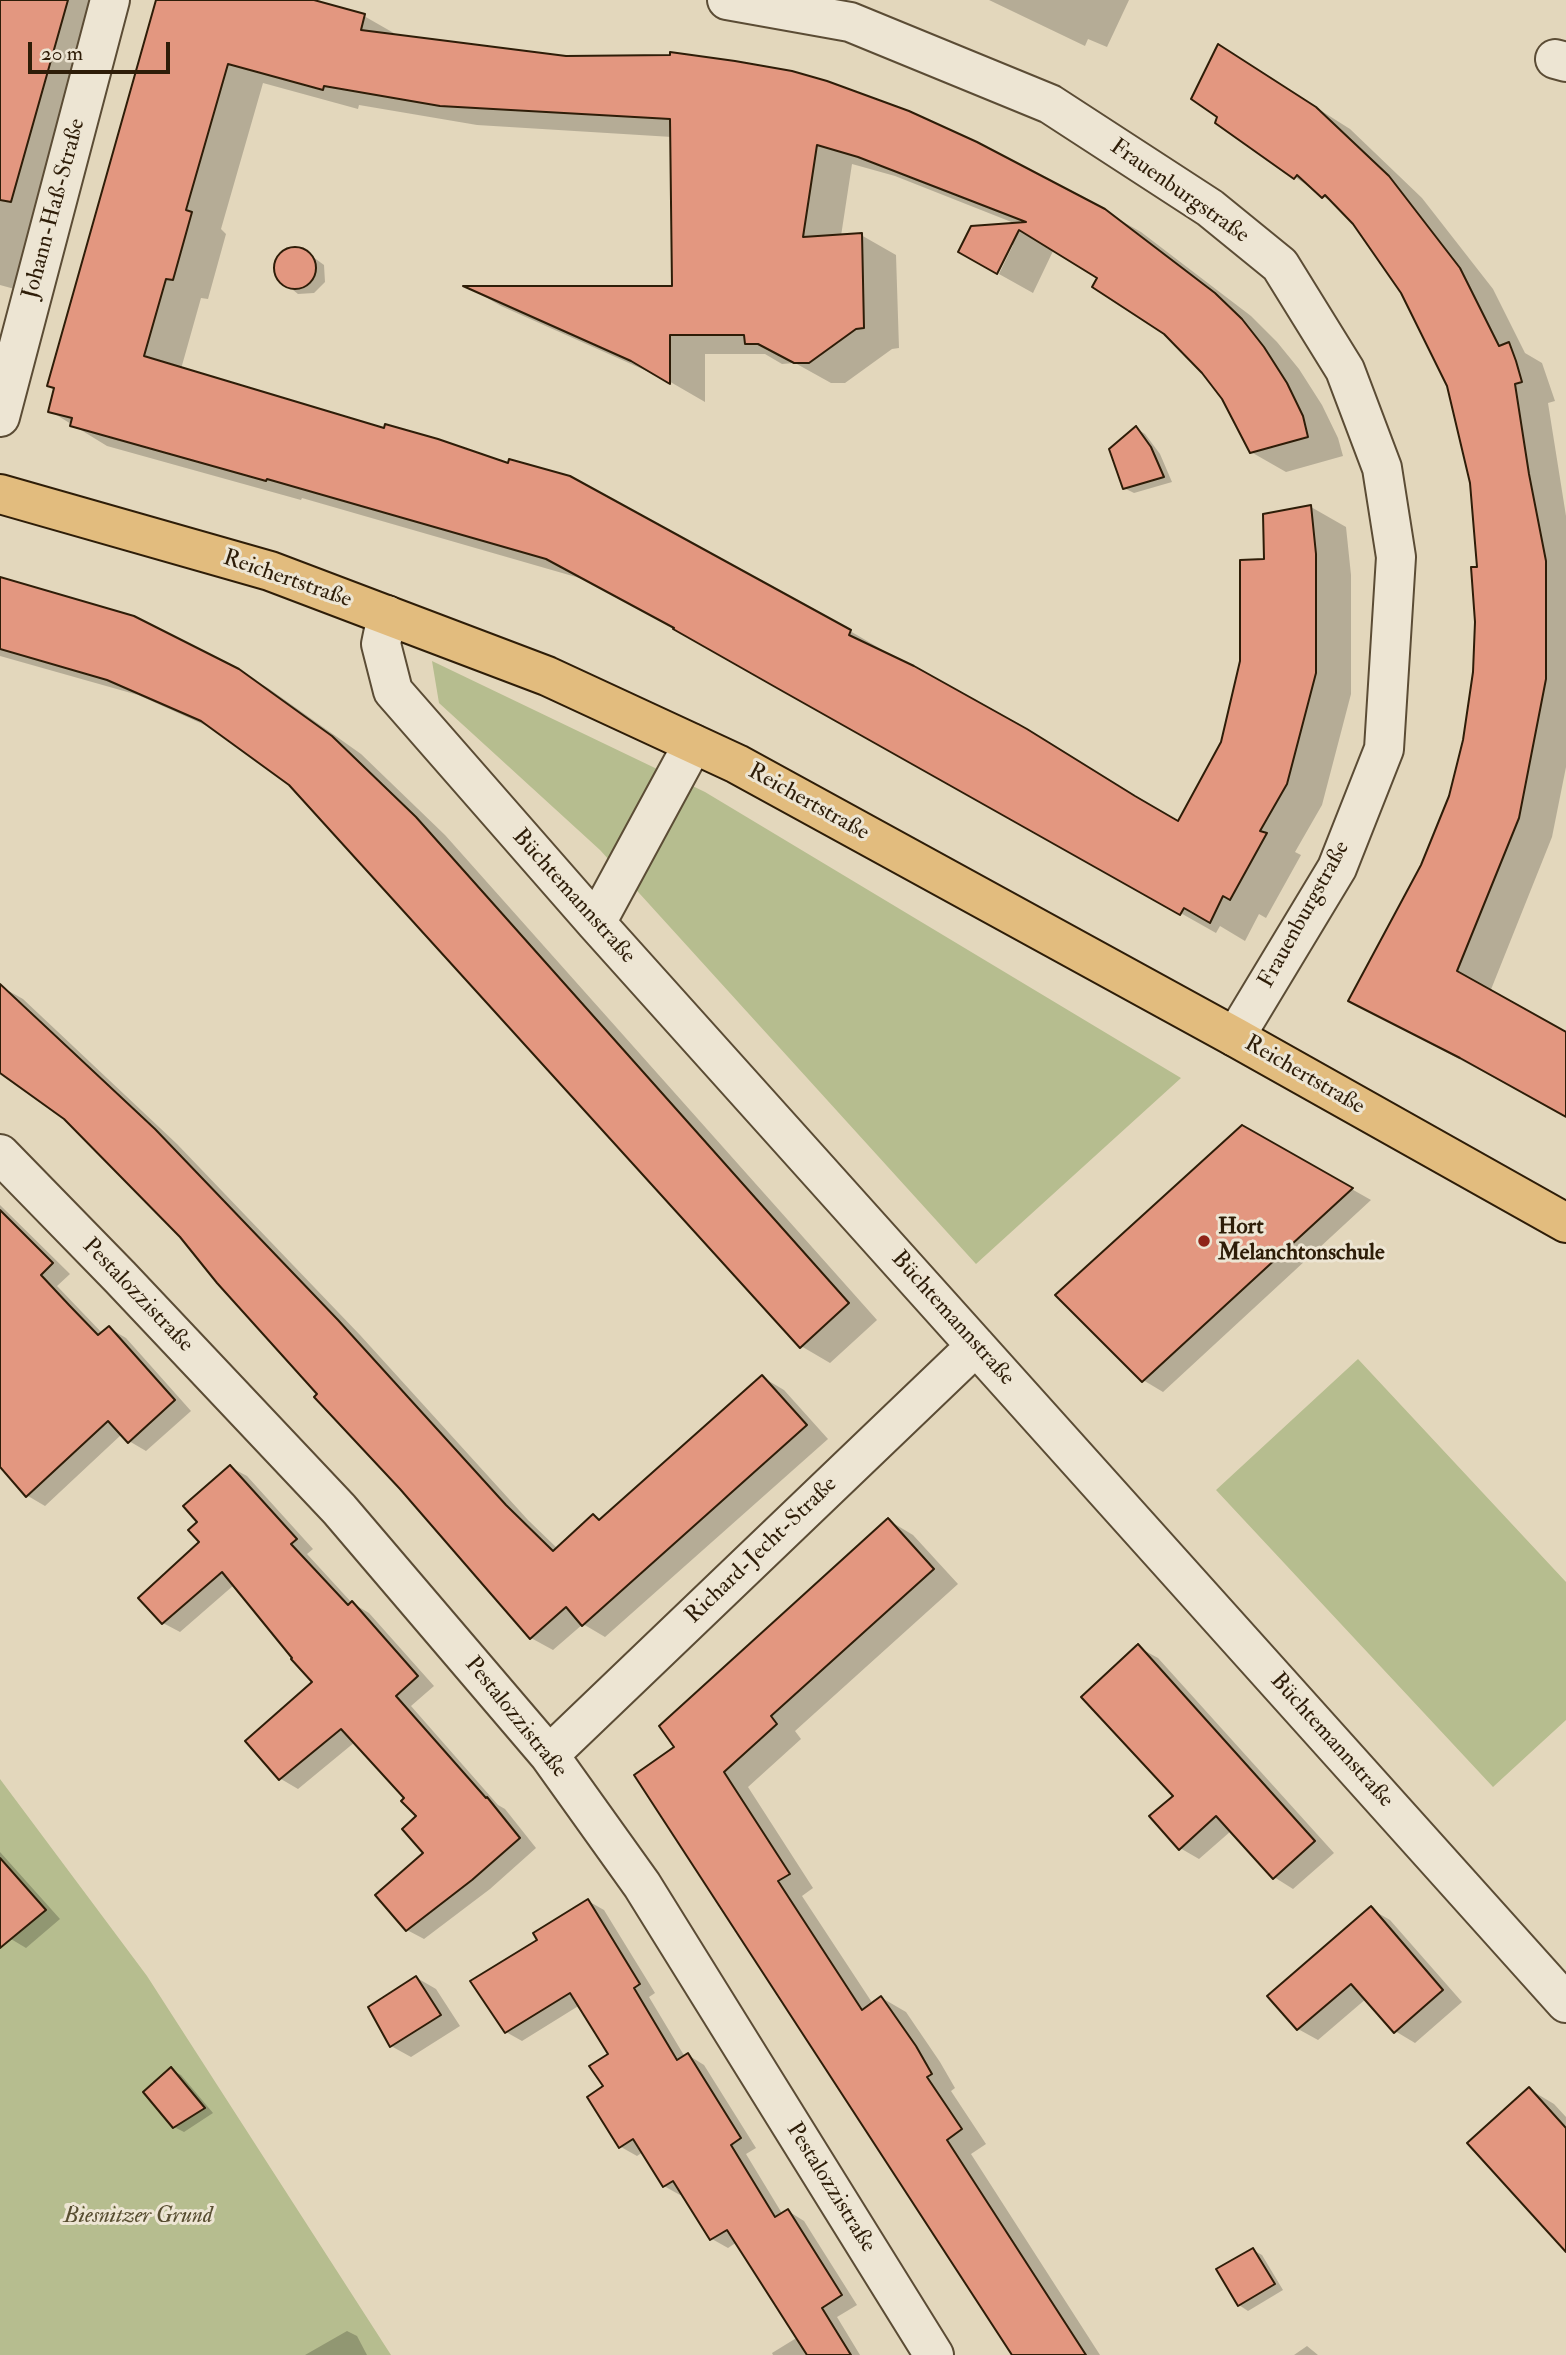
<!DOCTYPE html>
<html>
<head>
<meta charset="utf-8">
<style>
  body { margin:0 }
  #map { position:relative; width:1566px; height:2355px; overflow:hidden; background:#e3d7bc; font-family:"IM FELL Double Pica",serif }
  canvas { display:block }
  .scale { position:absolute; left:28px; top:42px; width:142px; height:32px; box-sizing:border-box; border:4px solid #2e1d08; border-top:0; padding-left:9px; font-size:21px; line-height:24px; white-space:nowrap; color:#2e1d08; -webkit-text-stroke:5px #ede5d3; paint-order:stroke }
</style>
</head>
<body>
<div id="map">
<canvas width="1566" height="2355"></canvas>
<div class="scale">20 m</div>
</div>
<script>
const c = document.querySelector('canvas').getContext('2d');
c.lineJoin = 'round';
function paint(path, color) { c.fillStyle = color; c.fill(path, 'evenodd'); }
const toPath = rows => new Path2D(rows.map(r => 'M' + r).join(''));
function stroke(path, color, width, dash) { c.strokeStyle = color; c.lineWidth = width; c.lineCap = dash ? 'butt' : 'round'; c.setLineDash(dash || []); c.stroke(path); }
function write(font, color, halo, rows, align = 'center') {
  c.font = font + ' "IM FELL Double Pica",serif'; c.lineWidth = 6; c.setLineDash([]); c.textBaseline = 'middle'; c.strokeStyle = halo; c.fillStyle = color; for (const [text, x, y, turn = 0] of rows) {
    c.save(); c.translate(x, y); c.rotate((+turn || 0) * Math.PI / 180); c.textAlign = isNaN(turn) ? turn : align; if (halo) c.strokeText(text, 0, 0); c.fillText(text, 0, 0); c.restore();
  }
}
paint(toPath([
  [432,661,705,792,1181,1078,976,1264,600,850,439,703],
  [1358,1359,1566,1582,1566,1720,1493,1787,1216,1490],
  [0,1779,147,1976,391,2355,0,2355]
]), '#b6bd8f');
paint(toPath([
  [4,0,116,0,29,293,0,285,0,13],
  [158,0,307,0,364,16,399,36,1104,211,1141,232,1251,316,1277,342,1299,369,1322,405,1338,438,1343,456,1286,472,1251,452,1224,398,1203,371,1165,333,1100,277,1054,249,1033,293,999,274,1013,245,1009,245,1019,225,895,176,852,164,841,236,861,235,896,255,899,348,892,349,845,383,831,383,795,363,782,364,765,354,705,354,705,402,667,380,501,306,470,288,674,288,672,137,477,125,359,105,358,109,263,83,221,229,226,234,208,299,201,298,181,369,850,631,886,652,885,654,1179,823,1223,743,1265,560,1311,507,1346,527,1351,575,1351,694,1322,805,1295,852,1301,855,1266,918,1259,914,1245,941,1220,926,1216,933,676,628,583,579,302,498,301,500,107,446,50,411],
  [989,0,1129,0,1107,47,1088,39,1085,46],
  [1219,46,1350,129,1422,198,1493,289,1525,353,1542,363,1555,401,1548,403,1566,516,1566,767,1552,837,1490,992,1566,1034,1566,1116,1350,1001,1423,866,1450,797,1465,741,1474,673,1479,568,1472,483,1448,385,1402,292,1354,223,1336,205,1295,177],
  [302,249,324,265,325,282,314,293,298,294,277,277,275,263,285,250],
  [1136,428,1145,434,1160,454,1172,482,1134,493,1124,488],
  [0,579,238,671,268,688,361,754,445,835,877,1320,830,1363,801,1346,291,784,216,730,138,695,0,656],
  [0,986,23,999,177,1144,360,1335,528,1520,558,1549,593,1516,600,1521,762,1377,784,1390,828,1439,605,1637,583,1624,553,1650,531,1638,181,1236,65,1118,0,1065],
  [1242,1127,1371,1200,1163,1392,1143,1380],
  [0,1205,70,1274,57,1286,103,1334,109,1328,126,1338,191,1411,146,1451,129,1441,122,1434,45,1506,28,1496,0,1464],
  [230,1467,247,1476,313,1549,307,1554,352,1603,369,1613,434,1686,411,1706,498,1805,505,1809,536,1848,490,1889,424,1939,407,1930,426,1853,418,1817,406,1799,355,1742,298,1789,281,1779,247,1741,314,1682,234,1585,180,1632,163,1623,201,1543,199,1522],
  [888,1520,913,1535,958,1584,795,1731,801,1739,748,1787,813,1888,802,1896,873,2004,882,1998,906,2012,940,2062,955,2088,951,2091,986,2144,971,2154,1100,2355,1012,2355,676,1747],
  [1138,1647,1158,1658,1334,1853,1293,1889,1274,1877,1231,1831,1199,1859,1180,1848,1175,1796],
  [0,1852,60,1919,26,1948,11,1939,0,1927],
  [588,1901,604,1910,655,1993,649,1997,685,2057,688,2055,704,2065,756,2148,746,2154,783,2215,788,2211,804,2221,857,2305,837,2317,860,2355,773,2355,772,2353,798,2337,737,2242,728,2248,712,2239,683,2193,680,2195,664,2186,643,2152,637,2156,621,2147,605,2087,610,2054,580,2005,522,2041,506,2032,539,1940],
  [1371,1909,1390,1920,1462,2002,1415,2043,1395,2031,1367,1998,1318,2040,1298,2029,1270,1996],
  [417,1978,436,1989,460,2026,411,2057,391,2046],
  [172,2070,181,2075,213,2113,184,2132,174,2127],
  [1529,2089,1554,2104,1566,2117,1566,2249],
  [1253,2250,1262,2255,1283,2290,1248,2311,1239,2305],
  [347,2331,357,2336,367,2355,305,2355],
  [1307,2346,1318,2355,1294,2355]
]), '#0003');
const building = toPath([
  [0,0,68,0,11,202,0,200,0,0],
  [156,0,314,0,365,14,361,30,566,56,670,55,670,52,735,61,792,71,827,81,909,111,977,142,1105,209,1215,293,1242,319,1264,347,1287,383,1303,416,1308,437,1250,453,1222,399,1202,373,1164,334,1092,287,1097,278,1019,230,997,274,958,252,971,226,1026,222,858,157,817,145,803,237,862,233,864,328,856,329,809,363,794,363,758,344,745,344,744,335,670,335,670,384,631,361,463,286,672,286,670,119,440,106,324,86,323,90,228,64,186,210,192,212,173,280,166,279,144,356,384,428,385,424,438,439,508,463,509,459,570,476,851,630,849,635,914,666,1027,729,1135,796,1178,821,1221,742,1240,661,1240,560,1264,559,1263,514,1311,505,1316,554,1316,673,1287,784,1260,831,1267,833,1230,900,1223,896,1210,923,1184,908,1180,915,784,692,673,629,674,628,546,559,267,479,266,481,70,426,72,418,48,412,54,388,47,386,156,0],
  [1218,44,1316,107,1389,176,1460,268,1499,346,1509,342,1516,361,1522,382,1515,384,1529,474,1546,561,1546,679,1519,818,1457,971,1566,1032,1566,1117,1460,1058,1348,1001,1421,865,1449,796,1463,740,1473,672,1475,622,1471,567,1477,567,1470,483,1447,386,1401,293,1353,224,1325,195,1322,198,1297,175,1294,179,1215,123,1217,117,1191,99,1218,44],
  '274 268a21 21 0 1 1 42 0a21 21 0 1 1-42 0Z',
  [1136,426,1151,447,1164,477,1123,489,1109,449,1136,426],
  [0,577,134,616,239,669,332,736,416,817,849,1303,800,1348,289,785,201,721,107,680,0,649,0,577],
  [0,984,155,1129,338,1320,506,1505,553,1551,593,1514,599,1520,762,1375,807,1425,582,1626,566,1607,530,1639,400,1489,314,1397,317,1394,217,1283,180,1237,64,1119,0,1073,0,984],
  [1242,1125,1353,1188,1142,1382,1055,1295,1242,1125],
  [0,1210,53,1263,41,1275,69,1305,98,1335,109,1326,175,1400,128,1443,108,1421,26,1497,0,1467,0,1210],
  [230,1465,297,1539,291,1544,348,1605,352,1601,418,1676,396,1696,486,1798,487,1797,520,1838,472,1880,406,1931,375,1895,423,1853,402,1829,416,1816,401,1801,404,1798,341,1729,279,1780,245,1741,312,1682,291,1659,292,1658,222,1572,162,1624,138,1598,199,1542,188,1530,197,1522,183,1506,230,1465],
  [888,1518,934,1569,771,1716,777,1724,724,1772,790,1874,778,1881,862,2010,881,1996,916,2046,932,2074,927,2077,962,2129,947,2140,1086,2355,1012,2355,634,1775,674,1747,659,1726,888,1518],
  [1138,1644,1315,1841,1273,1879,1216,1816,1179,1850,1149,1816,1173,1796,1081,1697,1138,1644],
  [0,1858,46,1910,0,1948,0,1858],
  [588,1899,640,1984,634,1988,677,2060,688,2053,741,2138,731,2145,775,2217,788,2209,842,2295,822,2308,851,2355,807,2355,727,2230,710,2240,673,2181,663,2187,633,2139,619,2148,587,2097,603,2086,589,2066,608,2054,570,1993,505,2033,470,1981,537,1940,533,1933,588,1899],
  [1371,1906,1443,1990,1394,2033,1351,1984,1297,2030,1267,1996,1371,1906],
  [416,1976,441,2015,390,2047,368,2007,416,1976],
  [171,2067,205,2108,173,2128,143,2092,171,2067],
  [1529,2087,1566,2128,1566,2252,1467,2143,1529,2087],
  [1253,2248,1275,2284,1238,2306,1216,2269,1253,2248]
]);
paint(building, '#e39780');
stroke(building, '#2e1d08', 2);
const minor = toPath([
  [727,0,850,22,1050,104,1210,208,1280,265,1345,370,1382,468,1396,557,1384,749,1337,868,1235,1037],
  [1555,59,1566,62],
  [0,417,110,0],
  [387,615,381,644,393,691,596,923,1566,2003],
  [596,923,693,744],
  [0,1154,120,1277,339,1509,549,1755,642,1885,934,2355],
  [549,1755,976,1346]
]);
const major = toPath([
  [0,494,270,571,547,676,737,764,1235,1037,1566,1223]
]);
stroke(minor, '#5b4c35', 42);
stroke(major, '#2e1d08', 42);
stroke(minor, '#ede5d3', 38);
stroke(major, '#e2bc7e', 38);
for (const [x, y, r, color] of [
  [1204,1241,7,"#8f2418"]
]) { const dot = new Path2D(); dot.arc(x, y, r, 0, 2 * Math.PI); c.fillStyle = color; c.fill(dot); stroke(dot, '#ede5d3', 2.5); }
write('23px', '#2e1d08', '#ede5d3', [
  ["Frauenburgstraße",1179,192,35],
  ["Johann-Haß-Straße",55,209,-75],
  ["Reichertstraße",287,580,19],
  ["Reichertstraße",808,803,29],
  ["Büchtemannstraße",573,897,48],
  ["Frauenburgstraße",1305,915,-61],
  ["Reichertstraße",1304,1076,30],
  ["Pestalozzistraße",137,1296,46],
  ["Büchtemannstraße",952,1319,48],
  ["Richard-Jecht-Straße",762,1551,-44],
  ["Pestalozzistraße",515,1718,51],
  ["Büchtemannstraße",1331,1741,48],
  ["Pestalozzistraße",830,2188,58]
]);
write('bold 23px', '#2e1d08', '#ede5d3', [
  ["Hort",1218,1228],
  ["Melanchtonschule",1218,1254]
], 'left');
write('italic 23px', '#574d30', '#ede5d3', [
  ["Biesnitzer Grund",138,2217]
]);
</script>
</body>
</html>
